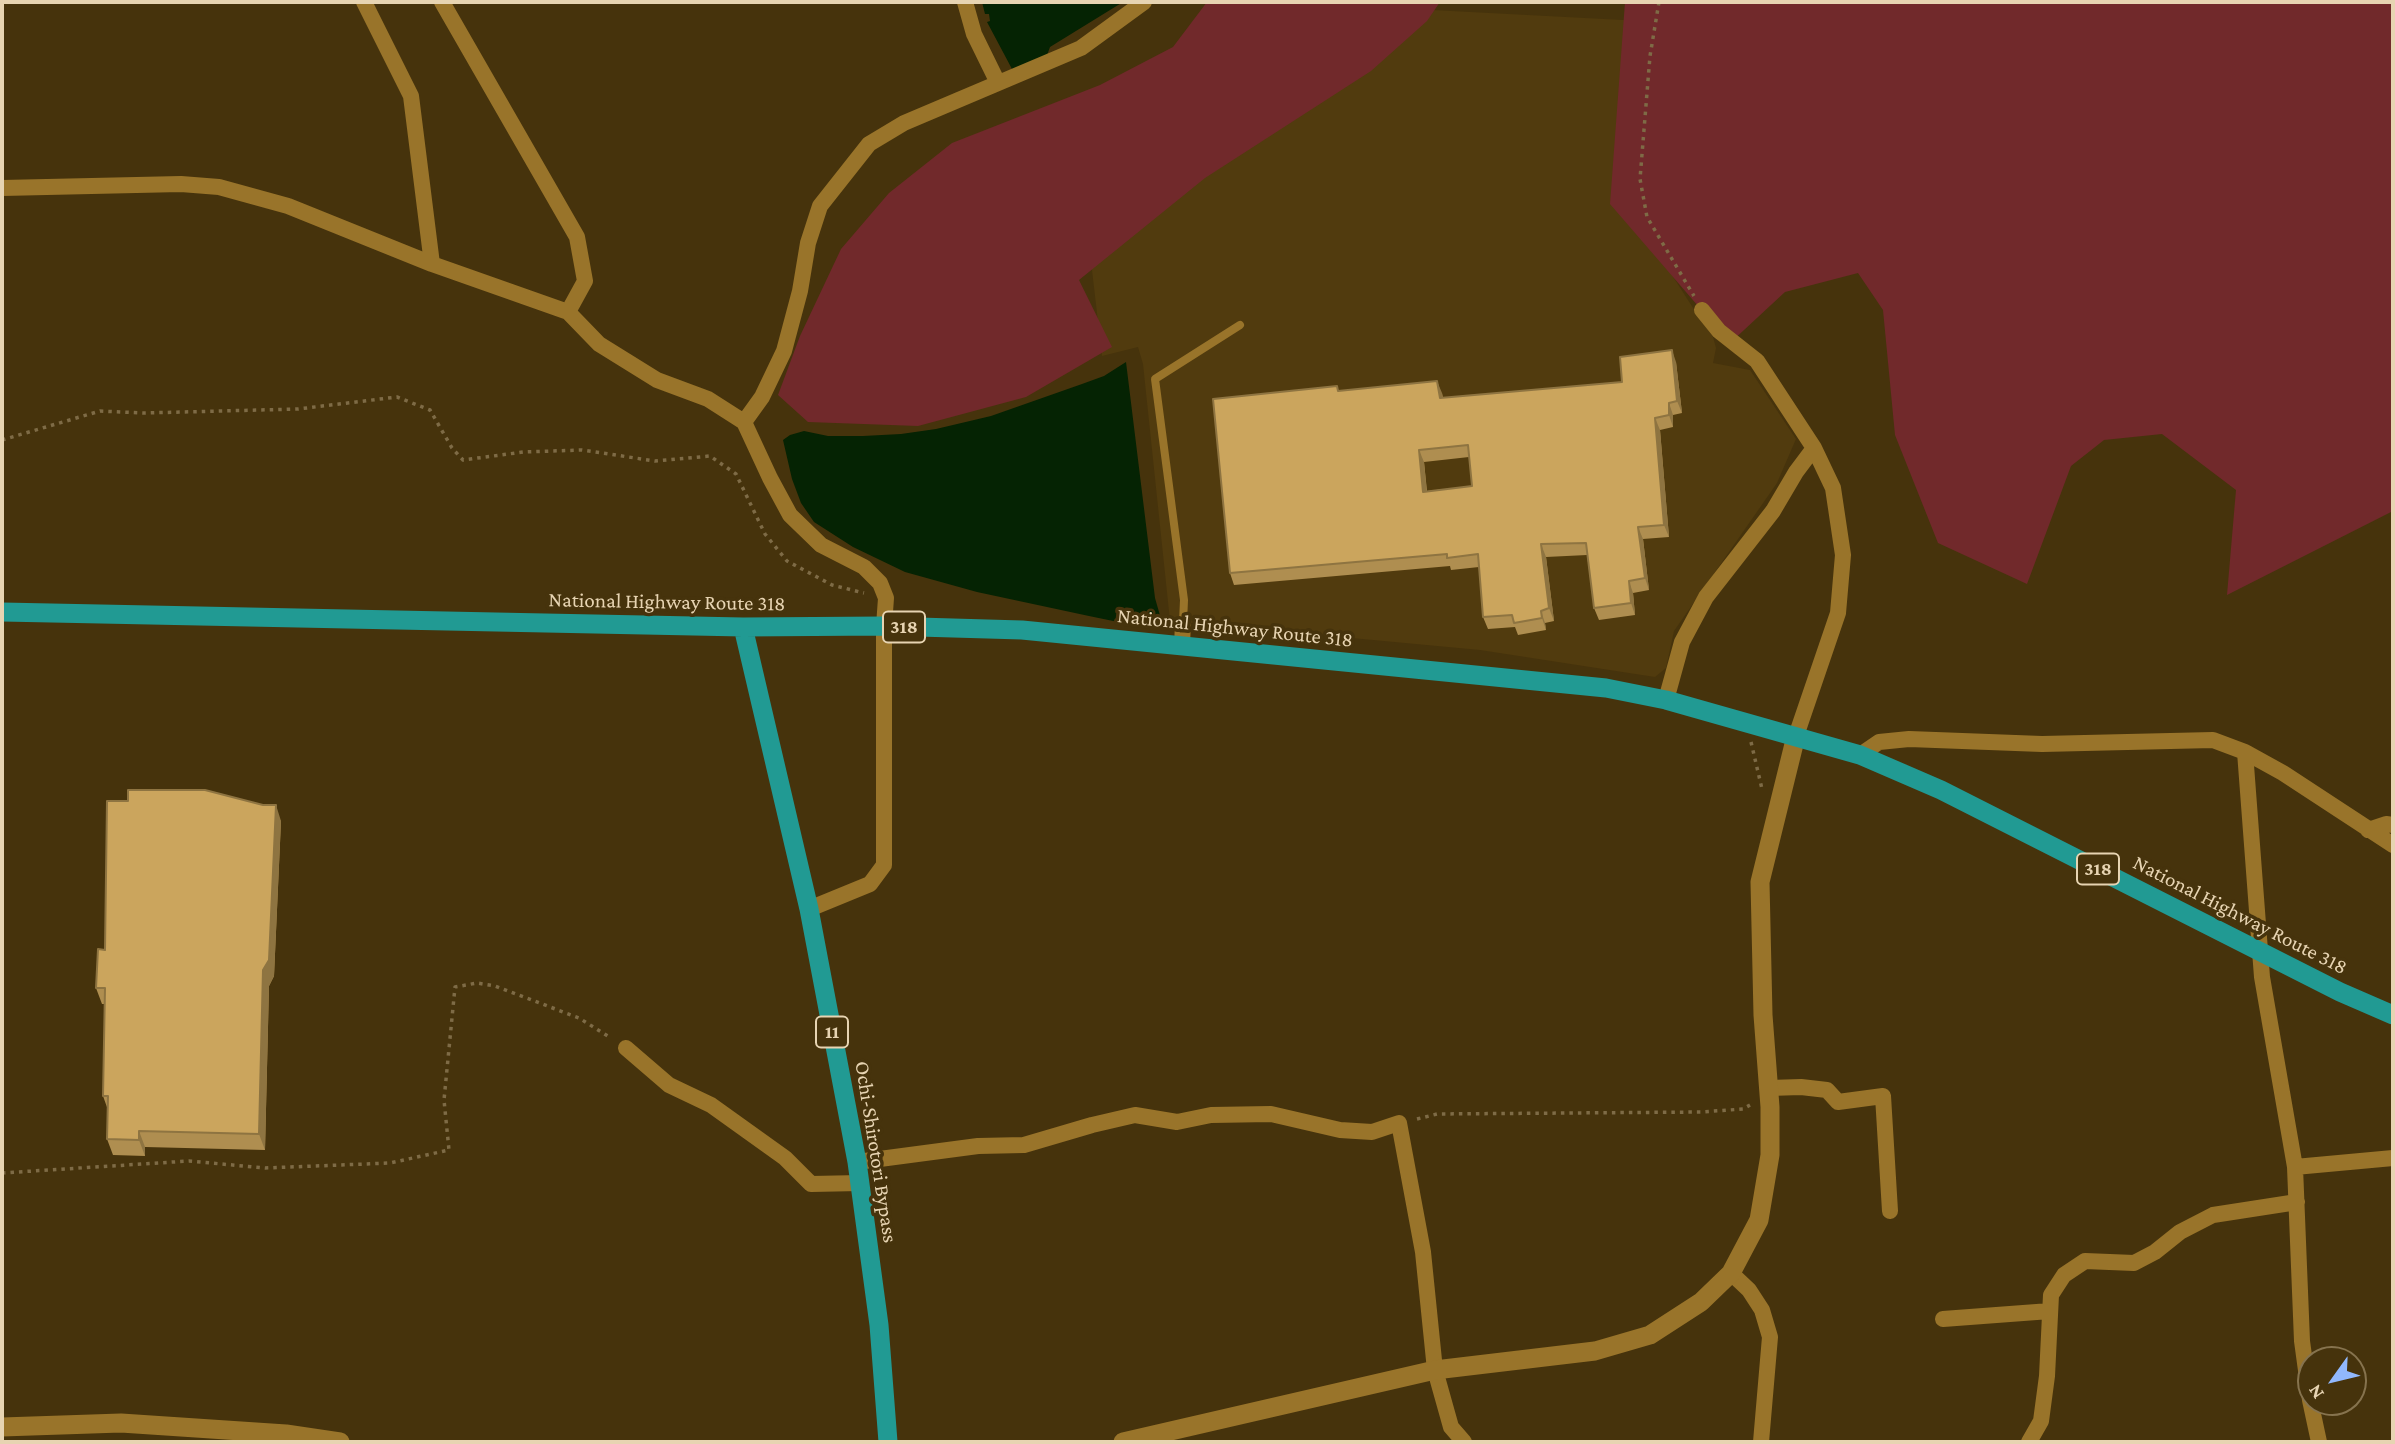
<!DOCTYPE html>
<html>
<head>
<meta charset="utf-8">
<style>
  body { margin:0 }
  #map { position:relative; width:2395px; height:1444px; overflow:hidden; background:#46330c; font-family:"Crimson Pro",serif }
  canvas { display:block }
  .frame { position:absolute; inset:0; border:4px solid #e7d4b2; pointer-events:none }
  .north { position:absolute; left:2297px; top:1346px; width:70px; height:70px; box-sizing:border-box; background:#46330c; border:2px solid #86734e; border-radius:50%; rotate:236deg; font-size:19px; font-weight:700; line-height:28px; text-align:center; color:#e7d4b2 }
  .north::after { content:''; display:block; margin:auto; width:24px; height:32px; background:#91b8fd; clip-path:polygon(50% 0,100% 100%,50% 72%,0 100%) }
</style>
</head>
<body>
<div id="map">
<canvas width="2395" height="1444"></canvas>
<div class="frame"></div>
<div class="north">N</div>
</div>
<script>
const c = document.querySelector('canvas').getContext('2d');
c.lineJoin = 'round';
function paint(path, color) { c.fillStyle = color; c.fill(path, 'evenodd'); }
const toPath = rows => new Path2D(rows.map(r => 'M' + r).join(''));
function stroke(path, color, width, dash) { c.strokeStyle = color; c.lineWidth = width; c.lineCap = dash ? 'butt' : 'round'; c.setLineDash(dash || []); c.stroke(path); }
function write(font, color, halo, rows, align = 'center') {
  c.font = font + ' "Crimson Pro",serif'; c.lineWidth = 7; c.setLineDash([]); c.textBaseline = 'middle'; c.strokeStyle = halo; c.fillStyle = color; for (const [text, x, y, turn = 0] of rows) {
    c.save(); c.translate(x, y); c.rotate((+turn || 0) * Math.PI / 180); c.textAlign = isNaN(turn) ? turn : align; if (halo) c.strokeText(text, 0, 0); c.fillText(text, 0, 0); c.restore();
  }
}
paint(toPath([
  [1394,8,1642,21,1649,239,1702,322,1712,333,1716,348,1713,363,1750,370,1796,439,1777,483,1674,631,1666,668,1655,677,1480,650,1170,621,1143,364,1138,347,1102,356,1090,253]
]), '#513b0e');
paint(toPath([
  [1207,2,1440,2,1427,21,1371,71,1205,178,1079,280,1112,347,1026,397,918,426,808,422,778,395,800,336,841,249,889,193,952,143,1100,85,1173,47],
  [1625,2,2393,2,2393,511,2227,595,2236,490,2162,434,2104,440,2071,466,2027,584,1938,543,1895,435,1883,310,1858,273,1785,292,1730,343,1610,204]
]), '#71292b');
paint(toPath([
  [982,2,1123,2,1050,47,1046,58,1012,69,987,22,990,21,989,14,985,14],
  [1126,362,1155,598,1163,626,1147,624,1147,628,1089,616,977,592,905,572,853,547,814,522,801,503,792,479,783,440,790,435,804,431,828,436,863,436,901,434,936,429,991,416,1082,384,1104,376]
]), '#052303');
stroke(toPath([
  [1659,2,1650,56,1640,179,1647,217,1694,296],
  [2,440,100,411,144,413,298,409,397,397,430,410,452,448,463,460,523,452,582,450,655,461,710,456,736,474,765,534,787,561,832,585,864,593],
  [1751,742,1762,789],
  [1417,1119,1437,1114,1701,1112,1743,1109,1750,1105],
  [2,1173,189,1161,265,1168,390,1163,449,1150,444,1100,455,987,477,983,495,986,579,1018,611,1038]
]), '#7e6b46', 3.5, [3.5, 5]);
stroke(toPath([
  [1183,623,1184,600,1155,379,1240,325]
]), '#99742a', 8);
stroke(toPath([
  [364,2,411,96,432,264],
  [442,2,577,237,585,281,568,312],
  [965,2,974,34,998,83],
  [2,188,181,184,219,187,288,206,432,264,568,312,599,344,657,380,708,399,744,422,770,478,790,515,821,545,864,567,880,583,886,598,884,626,884,865,870,884,809,909],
  [744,422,762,397,784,351,800,291,808,243,820,206,869,144,904,123,1081,48,1144,2],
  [1182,645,1183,623],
  [1666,700,1682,642,1706,597,1773,511,1796,472,1814,448,1757,361,1719,331,1702,310],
  [1796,736,1838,613,1843,555,1833,488,1814,448],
  [2245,752,2262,977,2295,1167,2302,1341,2310,1400,2319,1442],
  [1860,755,1879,742,1909,739,2042,744,2213,740,2245,752,2283,773,2393,845],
  [2368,830,2386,824,2393,825],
  [626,1048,669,1085,711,1105,785,1158,811,1184,860,1183],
  [1769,1088,1801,1087,1827,1090,1838,1102,1883,1096,1890,1211],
  [857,1162,978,1146,1024,1145,1092,1125,1135,1115,1177,1122,1211,1115,1271,1114,1340,1130,1372,1132,1399,1123,1423,1252,1435,1370,1451,1427,1464,1442],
  [2295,1167,2393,1158],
  [1731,1273,1749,1290,1762,1310,1770,1337,1761,1442],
  [1943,1319,2050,1311],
  [2029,1442,2041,1421,2047,1376,2051,1295,2064,1275,2085,1261,2134,1263,2155,1252,2180,1232,2213,1215,2297,1202]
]), '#99742a', 16);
stroke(toPath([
  [2,1427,121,1423,286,1434,340,1442],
  [1123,1442,1435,1370,1595,1351,1650,1335,1701,1302,1731,1273,1759,1220,1770,1155,1770,1107,1763,1015,1760,882,1796,736]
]), '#99742a', 19);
stroke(toPath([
  [2,612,743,627,884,626,1022,630,1606,688,1666,700,1860,755,1941,790,2340,992,2393,1015],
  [743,627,809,909,857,1162,879,1325,888,1442]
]), '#219a93', 19);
paint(toPath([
  [1676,362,1682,413,1673,415,1673,427,1660,430,1669,537,1643,539,1649,590,1633,593,1635,615,1599,620,1594,608,1587,555,1546,557,1554,621,1545,623,1546,630,1518,635,1515,627,1488,629,1483,617,1479,567,1451,570,1450,566,1234,585,1230,573,1339,391,1442,393,1443,398,1622,382],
  [1469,457,1472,486,1427,491,1424,462],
  [263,805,281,821,274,976,269,986,265,1150,145,1147,145,1156,113,1155,107,1139,108,1110,103,1096,105,1004,102,1004,96,988,105,950]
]), '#af8e50');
paint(toPath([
  [1672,350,1676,362,1682,413,1677,401],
  [1437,381,1442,393,1444,410,1440,398],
  [1669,403,1673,415,1673,427,1669,415],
  [1655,418,1660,430,1669,537,1664,525],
  [1419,450,1424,462,1428,504,1423,492],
  [1638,527,1643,539,1649,590,1645,578],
  [1541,544,1546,557,1554,621,1549,608],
  [1629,581,1633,593,1635,615,1631,603],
  [1541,611,1545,623,1546,630,1542,618],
  [276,805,281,821,274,976,269,986,265,1150,259,1134,263,970],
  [139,1131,145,1147,145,1156,139,1140]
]), '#8e7441');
const building = toPath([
  [1672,350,1677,401,1669,403,1669,415,1655,418,1664,525,1638,527,1645,578,1629,581,1631,603,1594,608,1586,543,1541,544,1549,608,1541,611,1542,618,1514,623,1512,615,1483,617,1478,554,1447,558,1447,554,1230,573,1213,399,1337,386,1338,391,1437,381,1440,398,1622,382,1620,357,1672,350],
  [1468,445,1472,486,1423,492,1419,450,1468,445],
  [128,790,205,790,263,805,276,805,269,960,263,970,259,1134,139,1131,139,1140,107,1139,108,1096,103,1096,105,988,96,988,98,949,105,950,107,801,128,801,128,790]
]);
paint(building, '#cba55d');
stroke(building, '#8e7441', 2);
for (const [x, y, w] of [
  [904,627,42],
  [2098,869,42],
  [832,1032,32]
]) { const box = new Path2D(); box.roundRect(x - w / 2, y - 15.5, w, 31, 5); c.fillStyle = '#46330c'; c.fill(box); stroke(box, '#e7d4b2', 2); }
write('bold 19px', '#e7d4b2', null, [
  ["318",904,627],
  ["318",2098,869],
  ["11",832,1032]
]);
write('21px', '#e7d4b2', '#46330c', [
  ["National Highway Route 318",667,602,1],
  ["National Highway Route 318",1235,628,6],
  ["National Highway Route 318",2240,915,27],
  ["Ochi-Shirotori Bypass",876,1152,81]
]);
</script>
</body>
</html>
